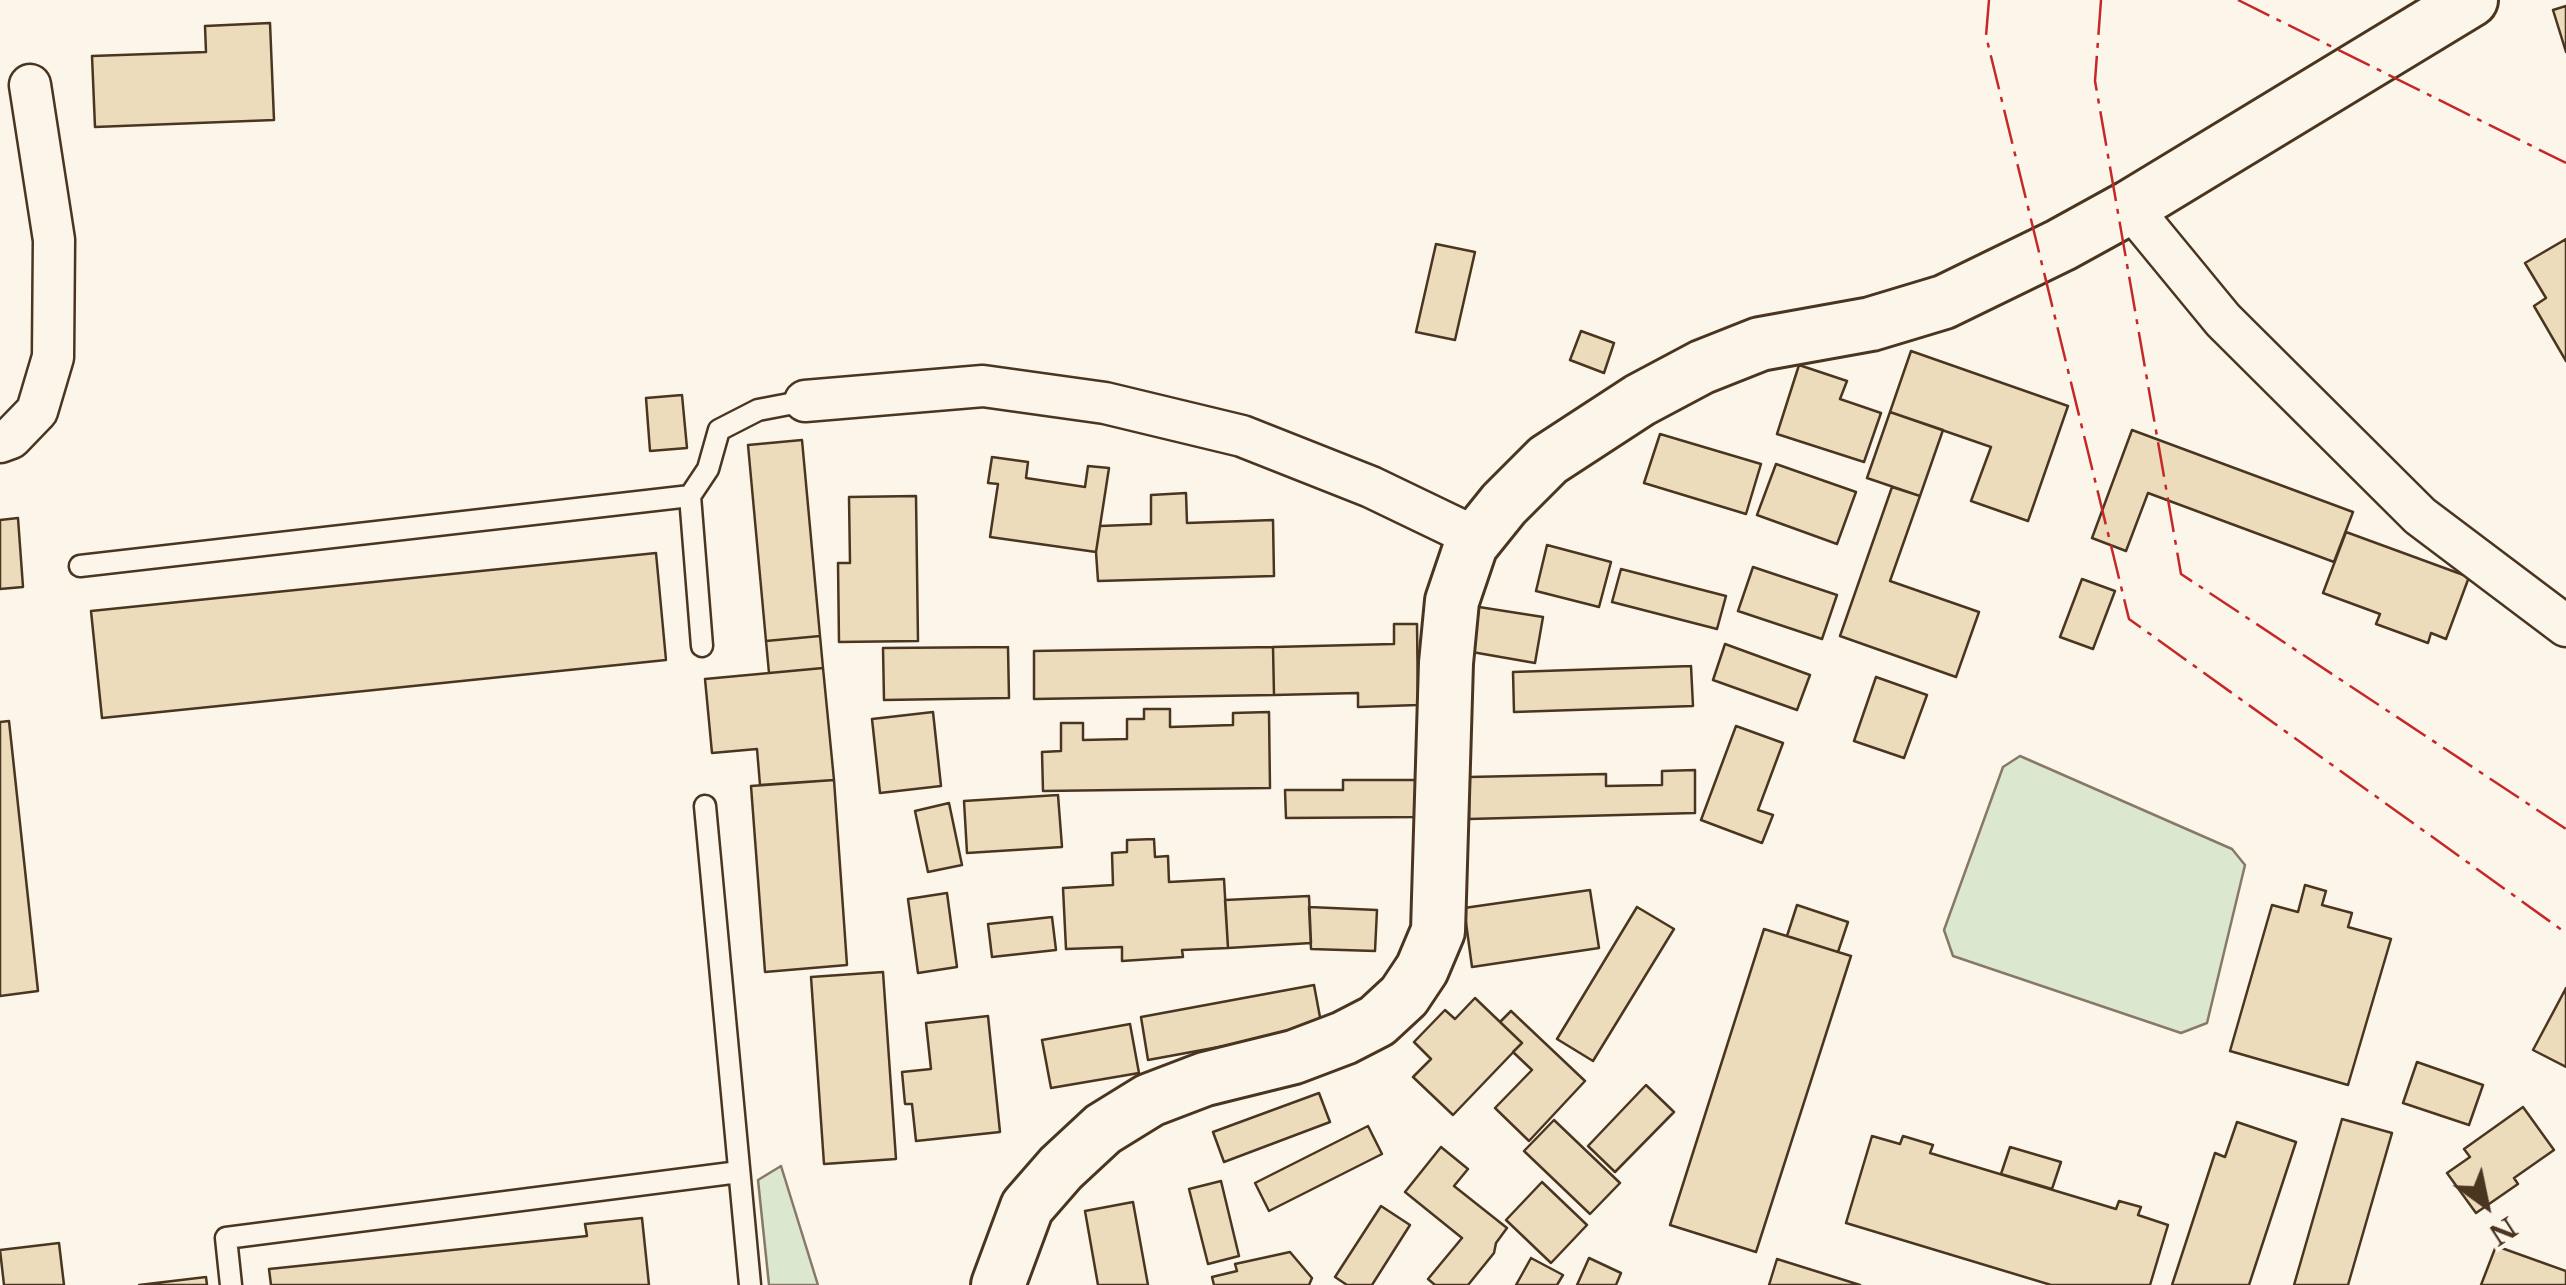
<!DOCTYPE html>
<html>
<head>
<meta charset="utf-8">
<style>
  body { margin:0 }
  #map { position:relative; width:2566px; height:1285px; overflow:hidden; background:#fbf6e9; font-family:"Libre Baskerville",serif }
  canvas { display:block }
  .north { position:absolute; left:2436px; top:1155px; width:100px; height:100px; -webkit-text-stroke:8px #fbf6e9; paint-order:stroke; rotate:147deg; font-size:28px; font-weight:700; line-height:40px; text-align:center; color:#4a3520 }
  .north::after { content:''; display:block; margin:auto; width:35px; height:45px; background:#4a3520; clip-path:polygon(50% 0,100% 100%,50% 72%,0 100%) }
</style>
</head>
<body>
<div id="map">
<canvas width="2566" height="1285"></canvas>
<div class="north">N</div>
</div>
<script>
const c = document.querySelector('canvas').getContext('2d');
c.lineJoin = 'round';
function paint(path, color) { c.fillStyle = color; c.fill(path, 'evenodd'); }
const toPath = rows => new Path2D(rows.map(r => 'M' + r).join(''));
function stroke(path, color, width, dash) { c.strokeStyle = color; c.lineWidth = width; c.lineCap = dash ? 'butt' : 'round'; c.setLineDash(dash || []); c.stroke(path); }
const green = toPath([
  [2020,756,2232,849,2245,865,2207,1023,2181,1033,1953,956,1944,930,2003,767,2020,756],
  [781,1166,818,1285,769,1285,758,1180,781,1166]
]);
paint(green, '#dce7d0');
stroke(green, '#887966', 2.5);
const building = toPath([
  [2566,6,2566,52,2553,10,2566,6],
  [270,23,274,120,95,127,92,56,206,52,205,26,270,23],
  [2566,239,2566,361,2534,306,2546,298,2525,263,2566,239],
  [1436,244,1475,252,1455,340,1416,332,1436,244],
  [1581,331,1614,343,1604,373,1570,360,1581,331],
  [1911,351,2068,406,2028,521,1971,501,1991,447,1890,412,1911,351],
  [1799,365,1847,381,1840,399,1881,413,1864,462,1777,434,1799,365],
  [682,395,687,448,650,451,646,398,682,395],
  [1890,412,1943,430,1920,496,1867,478,1890,412],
  [2132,430,2353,512,2334,562,2148,493,2126,551,2092,538,2132,430],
  [1660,434,1761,464,1746,514,1644,483,1660,434],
  [802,440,820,636,766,641,748,445,802,440],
  [992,457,1028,462,1026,478,1085,487,1088,466,1109,468,1096,552,990,537,998,484,988,483,992,457],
  [1776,464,1856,492,1837,544,1757,515,1776,464],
  [1892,487,1920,496,1890,581,1979,612,1956,677,1840,636,1892,487],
  [1186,493,1187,523,1273,520,1274,576,1098,581,1096,552,1100,526,1151,524,1151,495,1186,493],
  [916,496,918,641,839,642,838,563,850,563,849,497,916,496],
  [18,518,23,587,0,589,0,520,18,518],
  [2346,532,2469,577,2446,639,2431,633,2428,643,2376,624,2380,614,2323,593,2346,532],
  [1547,545,1611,562,1599,607,1536,591,1547,545],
  [656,553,666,660,102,718,91,611,656,553],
  [1753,567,1837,595,1822,639,1738,611,1753,567],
  [1621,569,1726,596,1717,629,1612,602,1621,569],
  [2082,579,2115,591,2093,649,2060,637,2082,579],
  [1479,607,1543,617,1535,663,1472,652,1479,607],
  [1394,624,1417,624,1418,705,1358,707,1358,693,1274,695,1273,647,1394,644,1394,624],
  [820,636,823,668,769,673,766,641,820,636],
  [1725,644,1810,675,1797,710,1713,680,1725,644],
  [1008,647,1009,698,884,700,883,648,1008,647],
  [1273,647,1274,695,1034,699,1034,651,1273,647],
  [1691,666,1693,706,1514,712,1513,672,1691,666],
  [823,668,834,780,760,785,757,749,712,753,705,679,823,668],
  [1876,677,1927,695,1904,758,1854,741,1876,677],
  [1144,709,1170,709,1170,727,1233,725,1233,713,1269,712,1270,788,1043,791,1042,752,1061,751,1061,723,1083,723,1083,740,1127,739,1127,719,1144,719,1144,709],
  [933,712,941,786,880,793,872,719,933,712],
  [9,721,38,991,0,996,0,722,9,721],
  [1736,726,1783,743,1758,810,1773,815,1762,843,1701,820,1736,726],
  [1695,770,1695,813,1469,819,1469,777,1606,774,1606,786,1662,785,1662,771,1695,770],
  [834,780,847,965,765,972,751,786,834,780],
  [1343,780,1423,780,1422,817,1286,818,1285,790,1343,790,1343,780],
  [1058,795,1062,847,967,853,964,801,1058,795],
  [949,803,962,865,928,872,915,811,949,803],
  [1154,839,1155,857,1168,856,1169,882,1224,879,1228,948,1182,950,1183,957,1122,961,1122,947,1066,949,1063,888,1113,885,1112,853,1127,852,1127,840,1154,839],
  [2305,885,2326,891,2322,905,2352,913,2348,927,2391,939,2348,1085,2230,1051,2272,905,2298,912,2305,885],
  [1590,890,1599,948,1472,967,1464,908,1590,890],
  [947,893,957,967,918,973,908,899,947,893],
  [1309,896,1311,943,1228,948,1225,900,1309,896],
  [1797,905,1848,922,1838,952,1787,936,1797,905],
  [1309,907,1377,910,1375,951,1311,949,1309,907],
  [1637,907,1674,929,1593,1061,1557,1039,1637,907],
  [1052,917,1056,950,992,957,988,924,1052,917],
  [1764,929,1851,956,1756,1252,1670,1225,1764,929],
  [883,972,896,1159,824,1164,811,977,883,972],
  [1314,985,1322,1028,1148,1060,1141,1017,1314,985],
  [2566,988,2566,1067,2533,1050,2566,988],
  [1475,998,1522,1043,1453,1115,1413,1077,1431,1059,1414,1042,1445,1010,1455,1019,1475,998],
  [1511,1011,1585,1081,1529,1141,1495,1108,1532,1070,1513,1052,1522,1043,1500,1022,1511,1011],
  [988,1016,1000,1132,916,1141,912,1104,905,1104,902,1072,931,1069,926,1023,988,1016],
  [1130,1024,1139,1073,1051,1088,1042,1040,1130,1024],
  [2417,1062,2483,1085,2469,1125,2403,1103,2417,1062],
  [1646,1085,1674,1112,1615,1172,1588,1146,1646,1085],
  [1319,1093,1330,1122,1224,1162,1213,1132,1319,1093],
  [2523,1107,2554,1150,2514,1178,2518,1184,2476,1213,2447,1173,2470,1157,2464,1149,2523,1107],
  [2342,1119,2392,1133,2348,1285,2294,1285,2342,1119],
  [1554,1120,1620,1183,1590,1214,1524,1151,1554,1120],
  [2237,1122,2296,1142,2249,1285,2172,1285,2215,1153,2225,1157,2237,1122],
  [1368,1126,1382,1154,1269,1211,1255,1183,1368,1126],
  [1872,1136,1900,1144,1903,1136,1933,1145,1930,1153,2116,1209,2119,1201,2141,1207,2138,1215,2168,1225,2150,1285,2051,1285,1846,1223,1872,1136],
  [1441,1147,1468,1169,1454,1186,1507,1228,1496,1243,1494,1253,1468,1285,1435,1285,1428,1279,1462,1238,1405,1192,1441,1147],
  [2010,1147,2061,1162,2052,1189,2001,1174,2010,1147],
  [1221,1181,1239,1256,1208,1264,1189,1189,1221,1181],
  [1542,1182,1587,1225,1551,1263,1506,1220,1542,1182],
  [1133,1202,1148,1285,1098,1285,1085,1211,1133,1202],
  [1381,1206,1410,1225,1372,1285,1347,1285,1335,1277,1381,1206],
  [642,1218,649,1285,271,1285,269,1269,587,1236,585,1224,642,1218],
  [59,1243,64,1285,4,1285,0,1250,59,1243],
  [2496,1246,2566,1271,2566,1285,2481,1285,2496,1246],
  [1290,1252,1312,1278,1309,1285,1214,1285,1212,1277,1237,1271,1235,1264,1290,1252],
  [1531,1258,1563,1275,1557,1285,1516,1285,1531,1258],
  [1589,1258,1621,1273,1616,1285,1577,1285,1589,1258],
  [1777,1259,1860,1285,1769,1285,1777,1259],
  [206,1277,207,1285,139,1285,206,1277]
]);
paint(building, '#ecdcbc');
stroke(building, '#4a3520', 2.5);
const service = toPath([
  [690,496,702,646],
  [80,566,690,496,708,469,719,430,758,410,805,401],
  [705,806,750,1285],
  [231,1285,226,1238,739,1172]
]);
const minor = toPath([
  [2130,207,2223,320,2420,516,2566,626],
  [805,401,983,386,1105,403,1242,436,1371,487,1477,538],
  [0,442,11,438,37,411,53,357,54,240,30,85]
]);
const tertiary = toPath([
  [998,1285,1027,1207,1061,1168,1103,1129,1150,1100,1205,1079,1294,1057,1344,1038,1377,1021,1404,996,1422,969,1438,931,1446,663,1452,601,1471,545,1504,504,1548,460,1640,400,1702,367,1760,344,1871,324,1944,302,2061,245,2130,207,2471,0]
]);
stroke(service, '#4a3520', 25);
stroke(minor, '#4a3520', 45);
stroke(tertiary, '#4a3520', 58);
stroke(service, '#fbf6e9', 20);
stroke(minor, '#fbf6e9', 40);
stroke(tertiary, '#fbf6e9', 52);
stroke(toPath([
  [1989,0,1986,36,2129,619,2566,933],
  [2101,0,2095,81,2181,574,2566,829],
  [2238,0,2566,163]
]), '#c62828', 2.5, [35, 8, 5, 8]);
</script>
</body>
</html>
